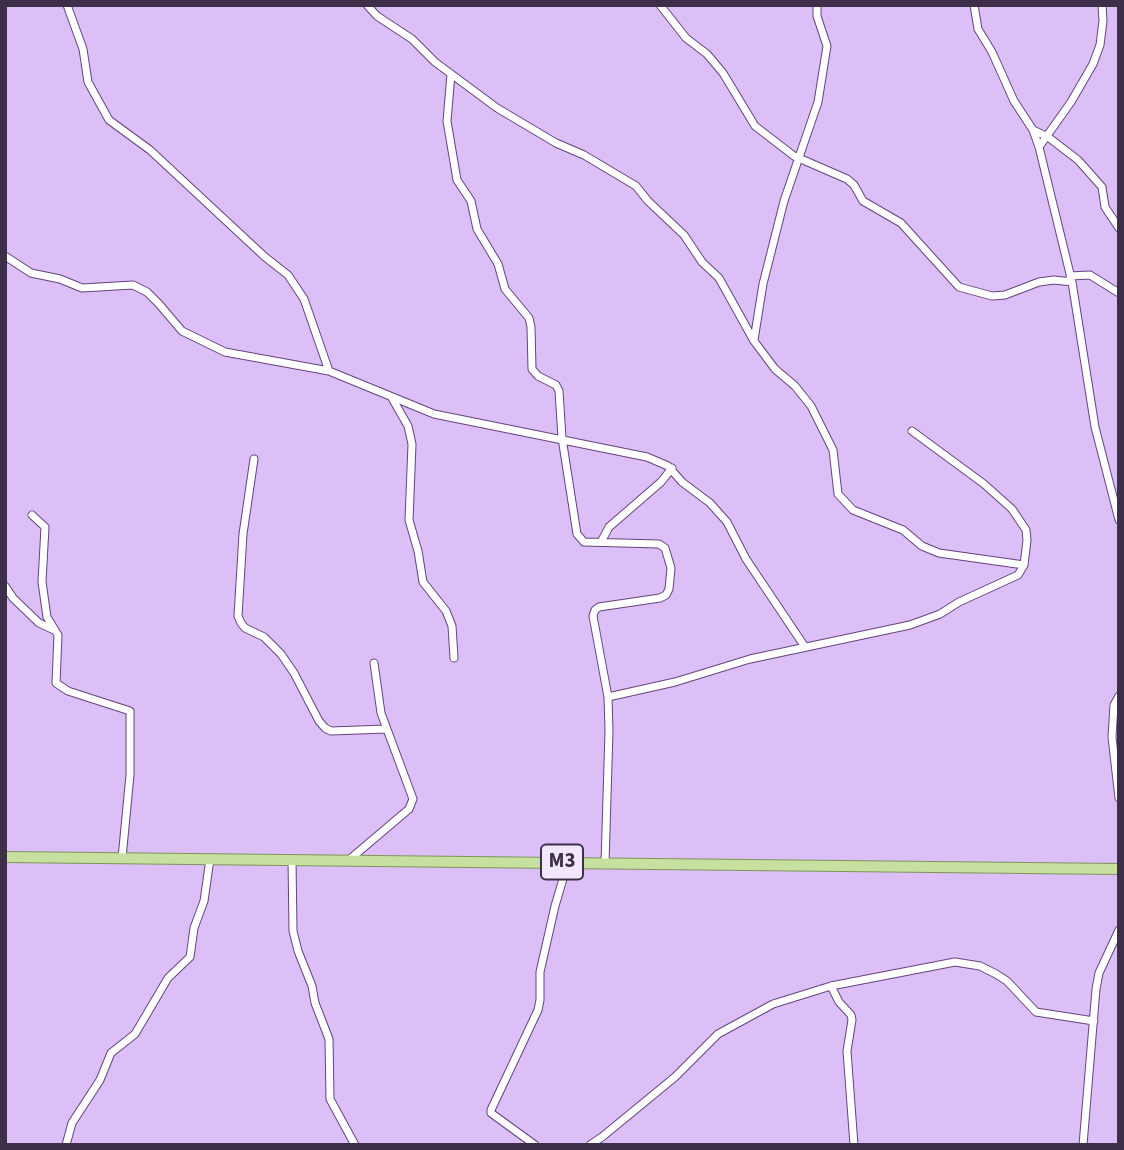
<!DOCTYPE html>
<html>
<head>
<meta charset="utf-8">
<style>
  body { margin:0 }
  #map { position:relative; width:1124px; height:1150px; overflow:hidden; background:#dbbff6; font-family:"Source Sans 3",sans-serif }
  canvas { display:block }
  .frame { position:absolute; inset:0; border:7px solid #3d2e4a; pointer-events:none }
</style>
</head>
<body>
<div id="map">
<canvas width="1124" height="1150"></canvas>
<div class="frame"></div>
</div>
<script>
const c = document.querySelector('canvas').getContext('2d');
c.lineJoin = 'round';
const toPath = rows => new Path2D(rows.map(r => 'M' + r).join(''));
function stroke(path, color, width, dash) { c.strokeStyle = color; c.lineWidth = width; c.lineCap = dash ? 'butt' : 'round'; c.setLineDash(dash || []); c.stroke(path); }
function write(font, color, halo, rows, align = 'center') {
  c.font = font + ' "Source Sans 3",sans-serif'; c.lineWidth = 5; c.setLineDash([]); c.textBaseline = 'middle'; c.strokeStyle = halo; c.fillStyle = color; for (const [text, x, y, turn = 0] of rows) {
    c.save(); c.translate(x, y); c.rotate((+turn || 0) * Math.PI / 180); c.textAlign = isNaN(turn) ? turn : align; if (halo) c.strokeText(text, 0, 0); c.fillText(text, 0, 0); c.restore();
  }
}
const street = toPath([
  [67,5,83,49,88,82,109,120,150,150,265,257,288,275,304,299,329,371],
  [367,5,377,16,412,39,435,62,497,108,556,143,584,155,636,186,648,201,684,235,702,262,719,278,754,341,775,369,795,386,811,406,833,450,838,494,853,510,903,530,922,546,939,553,1024,565],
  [660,5,686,38,707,54,723,73,755,126,794,156,847,179,854,185,863,201,901,223,959,287,992,296,1005,295,1039,282,1054,280,1072,282],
  [974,5,978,29,992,52,1014,101,1033,130,1039,147,1072,282,1095,427,1119,520],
  [451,74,447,121,457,180,471,201,477,229,498,264,505,289,529,318,531,327,532,369,538,376,556,385,559,391,562,438,577,534,584,542,659,544,665,548,671,568,669,589,666,595,660,598,599,607,595,610,593,616,608,697,609,731,605,863],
  [1033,130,1048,137,1078,160,1102,187,1105,207,1119,228],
  [1039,147,1071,102,1093,64,1100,45,1103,21,1102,5],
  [5,256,31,273,60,279,82,288,133,285,147,292,159,304,182,331,225,352,329,371,434,414,647,457,668,466,682,482,710,503,727,522,746,559,805,647],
  [1070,276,1090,275,1119,293],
  [754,340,763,284,784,201,818,102,827,46,817,16,817,5],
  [392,398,408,426,412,444,409,520,418,551,423,582,446,611,452,626,454,658],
  [254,459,243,534,238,616,241,623,245,628,264,637,281,654,294,673,319,721,325,728,331,731,386,729],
  [32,515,45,527,42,582,47,617,58,635,56,683,68,691,130,711,130,775,122,858],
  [601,542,609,527,661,482,672,468],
  [5,586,13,598,39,623,54,630],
  [1119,696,1114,705,1112,737,1119,798],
  [608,697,675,682,750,659,910,625,940,614,959,602,1018,575,1024,565,1027,540,1026,530,1012,509,984,484,912,431],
  [292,859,293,931,298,951,312,986,315,1003,329,1039,330,1099,355,1145],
  [350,859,409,809,413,799,381,713,374,663],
  [831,986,839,1002,851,1015,852,1020,847,1051,854,1145],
  [66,1145,72,1123,100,1080,111,1053,135,1034,168,978,190,957,194,928,204,901,210,859],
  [535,1145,491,1113,491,1110,538,1010,540,1000,540,972,555,906,568,862],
  [590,1145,602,1137,675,1077,718,1034,773,1004,831,986,955,962,980,966,996,974,1007,981,1036,1012,1094,1021],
  [1083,1145,1096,989,1099,973,1119,930]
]);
const primary = toPath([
  [5,857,1119,869]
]);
stroke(street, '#644480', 9);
stroke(primary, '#7e9559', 12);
stroke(street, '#fff', 7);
stroke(primary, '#c7e0a0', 10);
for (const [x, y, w] of [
  [562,862,42]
]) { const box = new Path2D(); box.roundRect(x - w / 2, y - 17.5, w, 35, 5); c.fillStyle = '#f2e8fd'; c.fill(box); stroke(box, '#3d2e4a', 2); }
write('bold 21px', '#3d2e4a', null, [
  ["M3",562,862]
]);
</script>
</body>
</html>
